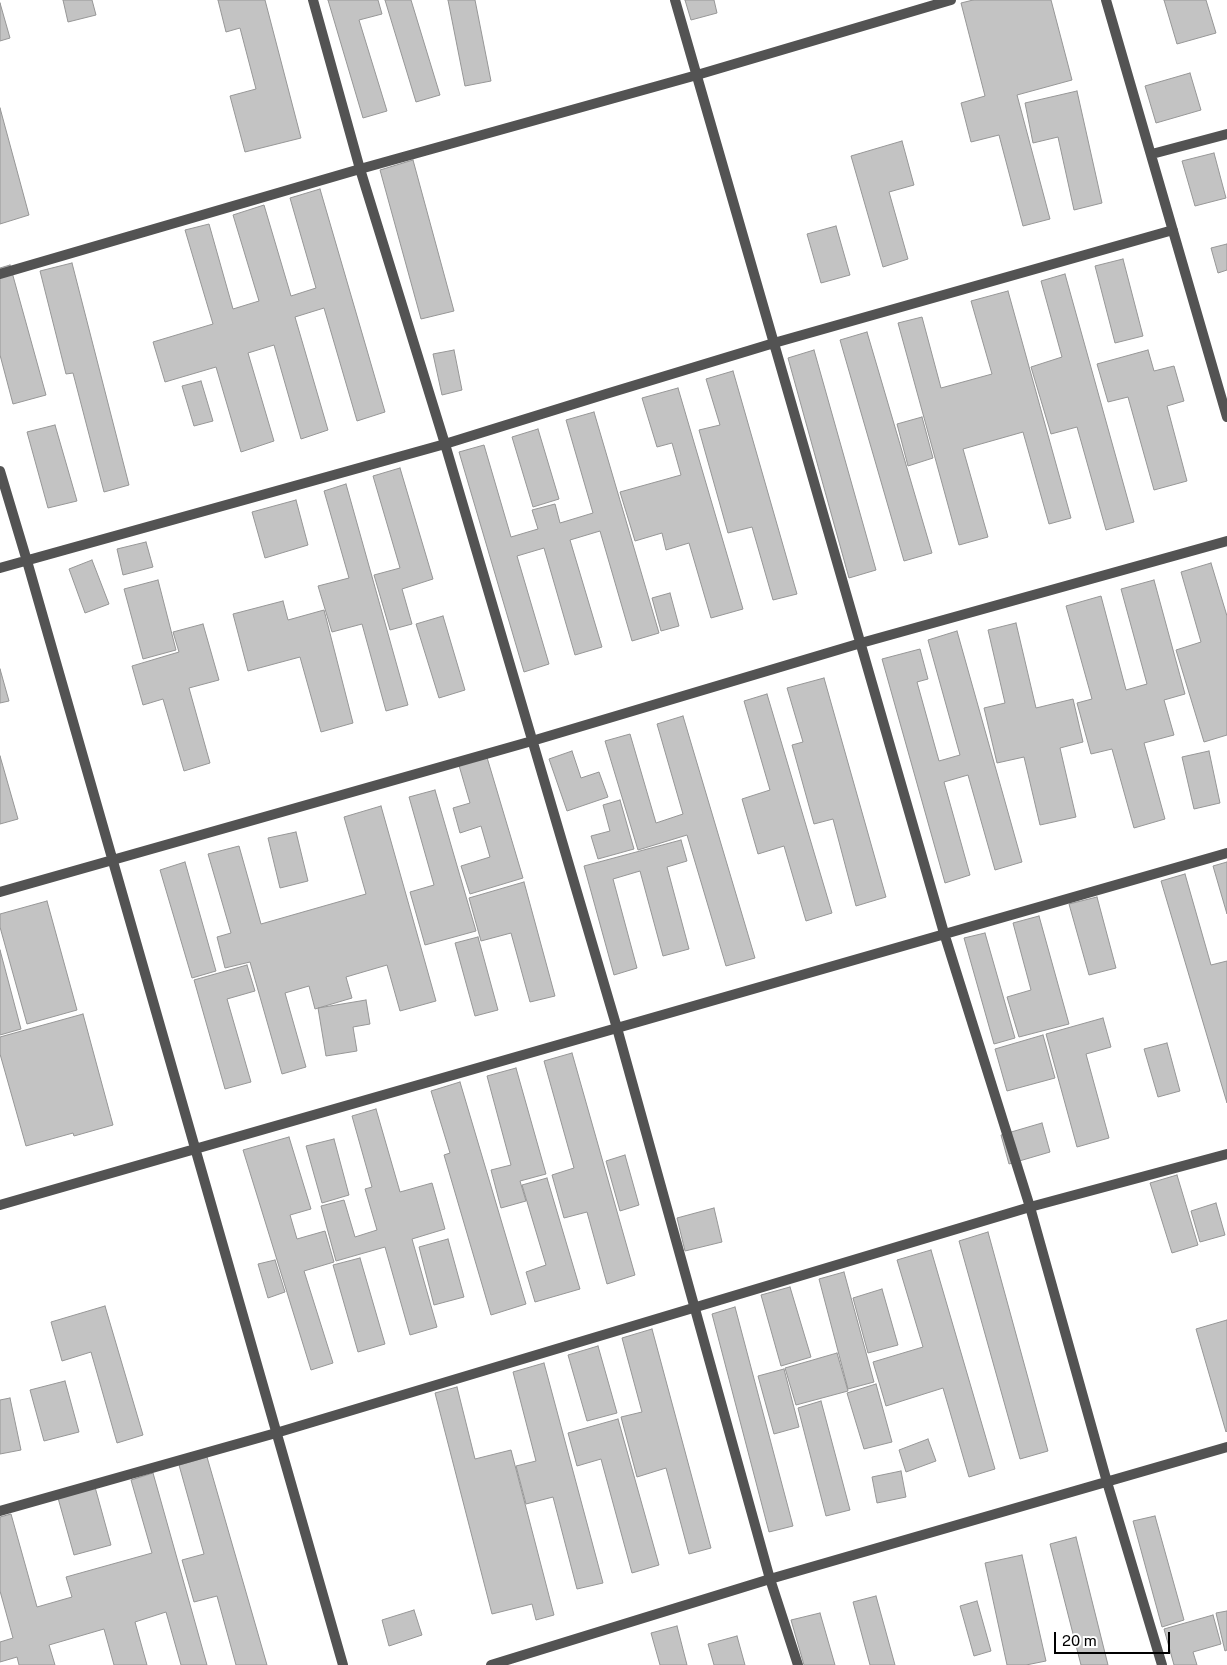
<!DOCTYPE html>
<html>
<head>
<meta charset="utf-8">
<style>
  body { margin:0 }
  #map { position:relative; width:1227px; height:1665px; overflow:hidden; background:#fff; font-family:"Public Sans",sans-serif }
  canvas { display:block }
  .scale { position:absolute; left:1054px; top:1632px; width:116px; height:22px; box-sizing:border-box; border:2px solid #000; border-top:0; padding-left:6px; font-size:15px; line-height:18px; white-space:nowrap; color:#000; -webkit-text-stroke:4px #fff; paint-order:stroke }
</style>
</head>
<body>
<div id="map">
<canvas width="1227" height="1665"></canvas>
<div class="scale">20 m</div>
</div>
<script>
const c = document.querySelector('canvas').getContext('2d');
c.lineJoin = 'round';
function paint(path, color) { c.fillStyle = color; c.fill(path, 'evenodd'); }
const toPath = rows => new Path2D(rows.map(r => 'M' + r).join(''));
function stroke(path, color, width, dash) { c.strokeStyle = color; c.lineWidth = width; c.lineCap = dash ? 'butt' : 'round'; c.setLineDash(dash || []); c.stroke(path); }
const building = toPath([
  [63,0,92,0,96,15,68,22,63,0],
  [218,0,265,0,301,138,245,152,230,96,256,89,240,28,226,32,218,0],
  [328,0,378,0,382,14,359,20,387,111,363,118,328,0],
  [385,0,411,0,440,95,416,102,385,0],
  [448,0,475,0,491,81,465,86,448,0],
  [685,0,714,0,717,13,691,20,685,0],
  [973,0,1051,0,1072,80,1017,95,1050,219,1023,226,999,135,971,142,961,103,985,96,961,3,973,0],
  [1164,0,1206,0,1216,33,1177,44,1164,0],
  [0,3,10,38,0,41,0,3],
  [1190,73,1201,110,1156,123,1145,86,1190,73],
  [1077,91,1102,203,1074,210,1058,137,1033,143,1025,103,1077,91],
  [0,108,29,215,0,224,0,108],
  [902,141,914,185,889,192,908,259,883,267,851,156,902,141],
  [1214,153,1226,198,1195,206,1182,161,1214,153],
  [413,160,454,311,421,319,380,170,413,160],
  [320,189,385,412,357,421,324,308,295,317,328,430,301,439,274,345,248,353,274,441,241,452,216,367,165,382,153,342,213,324,185,230,209,224,233,309,259,301,233,215,264,205,291,296,316,288,290,198,320,189],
  [836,226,850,275,821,283,807,234,836,226],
  [1227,244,1227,270,1218,273,1211,248,1227,244],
  [1123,259,1143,336,1115,343,1095,266,1123,259],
  [72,263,129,485,104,492,73,373,66,374,40,271,72,263],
  [10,265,46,395,13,404,0,355,0,268,10,265],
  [1065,274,1134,522,1106,530,1077,427,1051,434,1031,367,1062,357,1041,281,1065,274],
  [1008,291,1071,518,1049,524,1023,432,963,449,988,537,959,545,898,323,922,317,941,388,992,374,971,301,1008,291],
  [867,332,932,553,904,561,840,340,867,332],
  [454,350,462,390,442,395,433,354,454,350],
  [814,350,876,570,849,578,788,358,814,350],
  [1148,350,1154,371,1174,366,1184,401,1167,406,1187,481,1154,490,1128,397,1108,402,1097,364,1148,350],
  [733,371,797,594,773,600,752,527,728,533,699,430,720,425,706,379,733,371],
  [201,381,213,421,194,426,182,386,201,381],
  [678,388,743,609,711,618,689,543,666,550,662,533,635,541,620,492,681,475,672,443,657,447,642,398,678,388],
  [594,412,659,633,632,641,600,531,570,540,602,647,575,655,544,548,517,556,549,664,524,672,459,452,484,445,511,537,538,529,532,510,555,504,560,523,593,513,566,420,594,412],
  [922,417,933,458,908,466,897,424,922,417],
  [55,425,77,501,48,508,27,432,55,425],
  [538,429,559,499,533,507,512,437,538,429],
  [400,468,433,579,402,589,412,624,390,630,374,575,400,568,373,476,400,468],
  [346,484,408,705,386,711,362,624,332,632,318,586,349,578,324,491,346,484],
  [296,500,308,545,265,558,252,512,296,500],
  [146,542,153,567,123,575,117,549,146,542],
  [92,560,109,604,85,613,69,569,92,560],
  [1211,563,1227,616,1227,735,1204,742,1176,650,1201,642,1181,572,1211,563],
  [158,580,176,650,143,659,124,589,158,580],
  [1154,580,1185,694,1164,700,1174,735,1144,743,1165,819,1134,828,1112,749,1091,754,1077,703,1092,699,1066,606,1101,596,1126,690,1147,684,1121,589,1154,580],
  [670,593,679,626,661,631,652,598,670,593],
  [283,601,288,620,324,610,353,723,321,732,300,657,248,671,233,614,283,601],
  [443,616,465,690,439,698,416,624,443,616],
  [1016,623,1036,708,1073,699,1083,742,1060,748,1076,817,1040,825,1024,757,997,763,984,708,1005,703,988,630,1016,623],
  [203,624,219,680,189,688,210,763,184,771,163,699,143,705,132,666,179,652,173,632,203,624],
  [957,631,1022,862,995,870,968,775,944,782,970,875,945,883,882,659,920,649,928,679,917,682,939,761,960,755,928,640,957,631],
  [0,669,9,701,0,703,0,669],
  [824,678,886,897,856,906,833,819,814,824,792,745,803,742,787,688,824,678],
  [767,694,832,913,806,921,784,846,758,854,742,799,770,790,744,701,767,694],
  [683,716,755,958,726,966,687,835,638,850,605,741,630,734,656,823,683,814,657,724,683,716],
  [572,751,581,778,599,772,608,797,567,811,549,759,572,751],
  [1209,751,1220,803,1194,809,1182,757,1209,751],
  [486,754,523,878,470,894,461,866,490,857,481,826,460,833,453,808,470,803,458,762,486,754],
  [0,756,18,819,0,824,0,756],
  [435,790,476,931,425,945,410,892,434,885,409,797,435,790],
  [620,800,634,849,598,859,591,836,610,831,603,805,620,800],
  [381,806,436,1001,400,1011,387,965,346,977,352,998,315,1009,309,986,285,993,306,1067,282,1074,250,962,225,968,217,937,231,933,208,854,239,846,261,924,366,894,344,817,381,806],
  [296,832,308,881,280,888,268,838,296,832],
  [681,840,687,861,667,867,689,949,663,956,640,871,613,879,637,968,614,975,584,866,681,840],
  [185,862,216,971,192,978,160,870,185,862],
  [1227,862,1227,914,1213,866,1227,862],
  [1185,874,1211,965,1227,961,1227,1103,1161,881,1185,874],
  [524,882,555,996,530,1002,511,933,481,941,469,898,524,882],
  [1097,897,1116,968,1089,975,1069,904,1097,897],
  [47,901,77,1010,27,1024,0,927,0,914,47,901],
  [1039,916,1069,1024,1019,1037,1007,997,1031,990,1013,923,1039,916],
  [985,933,1015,1038,994,1044,964,938,985,933],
  [478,937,498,1010,475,1016,455,943,478,937],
  [0,950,21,1029,0,1035,0,950],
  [247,965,255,991,227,999,251,1082,225,1089,194,980,247,965],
  [366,1000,370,1024,353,1027,357,1051,326,1056,318,1008,366,1000],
  [83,1014,113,1125,74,1136,73,1133,26,1146,0,1054,0,1037,83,1014],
  [1103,1018,1111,1047,1086,1054,1109,1138,1077,1147,1046,1034,1103,1018],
  [1043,1035,1055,1078,1007,1091,995,1049,1043,1035],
  [1167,1043,1180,1091,1158,1097,1144,1049,1167,1043],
  [572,1053,635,1275,607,1284,587,1212,564,1218,552,1175,574,1168,544,1061,572,1053],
  [516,1068,546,1174,520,1181,526,1201,501,1208,491,1170,511,1165,487,1076,516,1068],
  [460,1082,526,1304,491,1315,444,1155,450,1153,431,1091,460,1082],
  [376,1109,400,1192,432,1183,445,1229,412,1239,437,1327,410,1335,385,1247,336,1261,321,1206,344,1200,355,1237,377,1230,365,1189,372,1187,352,1116,376,1109],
  [1042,1123,1050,1152,1009,1164,1001,1135,1042,1123],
  [289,1137,311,1209,290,1215,297,1239,325,1231,334,1262,304,1271,333,1363,311,1370,243,1150,289,1137],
  [334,1139,349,1195,322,1203,306,1146,334,1139],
  [625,1155,639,1205,620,1211,606,1161,625,1155],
  [1177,1175,1198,1245,1172,1253,1150,1183,1177,1175],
  [547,1178,580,1289,535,1302,526,1272,546,1265,522,1185,547,1178],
  [1216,1203,1225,1235,1200,1242,1191,1211,1216,1203],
  [714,1208,722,1242,685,1251,677,1218,714,1208],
  [988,1232,1048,1451,1020,1459,959,1241,988,1232],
  [448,1239,464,1297,434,1305,419,1247,448,1239],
  [931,1250,995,1469,969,1477,943,1388,886,1406,873,1362,923,1347,897,1260,931,1250],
  [360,1258,385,1344,358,1352,333,1265,360,1258],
  [275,1260,285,1292,268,1298,258,1264,275,1260],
  [844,1272,874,1382,848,1389,819,1279,844,1272],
  [790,1287,811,1357,781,1366,761,1295,790,1287],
  [882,1289,898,1345,868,1353,853,1298,882,1289],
  [105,1306,143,1435,117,1443,91,1352,62,1361,51,1322,105,1306],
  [735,1307,793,1526,769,1532,712,1314,735,1307],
  [1227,1320,1227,1431,1226,1432,1196,1329,1227,1320],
  [652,1329,711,1548,689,1554,666,1468,637,1477,621,1417,642,1412,622,1338,652,1329],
  [598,1346,617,1413,587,1421,568,1355,598,1346],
  [837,1353,848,1391,796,1405,785,1368,837,1353],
  [544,1363,603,1583,577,1589,553,1497,526,1504,516,1466,536,1461,513,1372,544,1363],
  [784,1369,799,1427,774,1434,758,1376,784,1369],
  [65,1381,79,1432,44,1441,30,1390,65,1381],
  [876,1384,892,1442,864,1449,847,1393,876,1384],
  [457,1387,475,1459,511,1450,554,1615,536,1620,532,1604,492,1614,435,1393,457,1387],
  [10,1398,21,1450,0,1454,0,1400,10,1398],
  [821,1401,850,1510,826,1516,798,1408,821,1401],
  [618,1419,659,1565,632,1573,601,1459,577,1466,568,1433,618,1419],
  [928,1439,936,1461,906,1472,899,1450,928,1439],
  [207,1457,267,1665,236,1665,217,1596,194,1602,182,1560,204,1554,179,1465,207,1457],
  [901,1471,906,1497,877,1503,872,1477,901,1471],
  [153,1473,207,1665,181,1665,166,1612,135,1622,147,1665,114,1665,104,1629,49,1645,55,1665,19,1665,17,1657,0,1662,0,1642,13,1638,0,1591,0,1517,11,1514,37,1607,72,1597,66,1577,152,1553,131,1480,153,1473],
  [95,1487,111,1545,74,1555,58,1498,95,1487],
  [1155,1516,1184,1620,1162,1627,1133,1521,1155,1516],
  [1076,1537,1108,1665,1081,1665,1050,1544,1076,1537],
  [1022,1555,1046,1661,1026,1665,1007,1665,985,1563,1022,1555],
  [876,1596,895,1665,870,1665,853,1602,876,1596],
  [977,1601,991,1651,974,1656,960,1606,977,1601],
  [414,1610,422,1635,389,1646,382,1620,414,1610],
  [1227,1611,1227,1650,1225,1651,1216,1613,1227,1611],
  [820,1613,835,1665,804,1665,791,1620,820,1613],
  [1213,1615,1221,1644,1193,1652,1197,1665,1174,1665,1164,1629,1213,1615],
  [677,1626,687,1665,660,1665,651,1633,677,1626],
  [737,1636,745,1665,714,1665,708,1644,737,1636]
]);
paint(building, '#c3c3c3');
stroke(building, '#979797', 1);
stroke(toPath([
  [313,0,360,169,445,444,617,1028,770,1579,798,1665],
  [675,0,944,933,1030,1207,1107,1482,1162,1665],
  [1106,0,1227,417],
  [1152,154,1227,134],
  [0,274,360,169,697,75,951,0],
  [0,471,27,561,343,1665],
  [0,568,445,444,606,394,774,343,1173,230],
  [0,892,532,741,861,643,1227,541],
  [0,1205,1227,853],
  [0,1511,276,1433,1030,1207,1227,1154],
  [491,1665,770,1579,1227,1447]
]), '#535353', 10);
</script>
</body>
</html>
